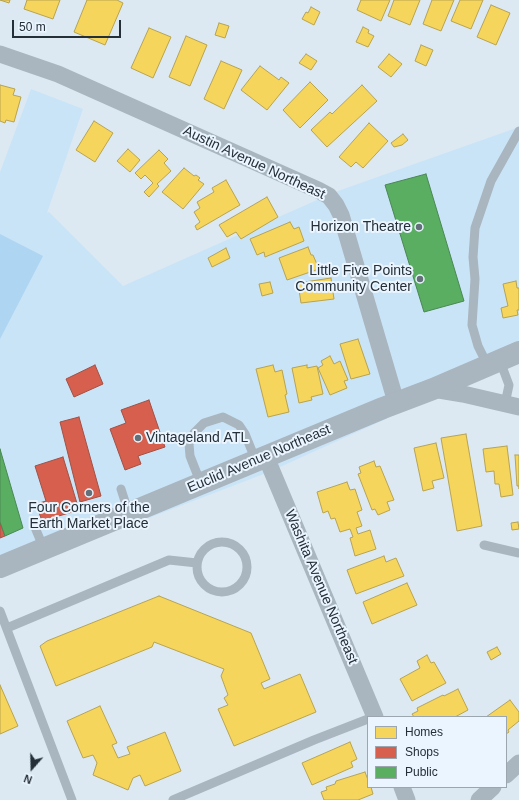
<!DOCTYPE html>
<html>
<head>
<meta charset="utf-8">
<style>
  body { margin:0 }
  #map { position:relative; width:519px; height:800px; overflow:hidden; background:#dce9f3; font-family:Arial,sans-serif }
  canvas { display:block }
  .legend { position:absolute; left:367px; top:716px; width:140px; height:72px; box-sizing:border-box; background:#eaf5ff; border:1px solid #9ba6af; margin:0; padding:5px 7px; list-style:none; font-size:12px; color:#242f38 }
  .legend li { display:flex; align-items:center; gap:8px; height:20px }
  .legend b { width:20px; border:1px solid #9ba6af }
  .north { position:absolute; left:12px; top:748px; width:40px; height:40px; -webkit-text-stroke:3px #eaf5ff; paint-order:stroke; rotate:200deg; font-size:11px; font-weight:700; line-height:16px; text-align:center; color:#242f38 }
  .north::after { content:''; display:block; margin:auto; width:14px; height:18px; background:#242f38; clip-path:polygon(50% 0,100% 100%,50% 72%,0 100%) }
  .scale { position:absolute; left:12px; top:20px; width:109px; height:18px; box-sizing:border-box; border:2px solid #242f38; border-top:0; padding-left:5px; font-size:12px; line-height:14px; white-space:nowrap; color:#242f38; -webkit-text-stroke:3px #eaf5ff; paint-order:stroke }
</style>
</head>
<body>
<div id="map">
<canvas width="519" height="800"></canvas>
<ul class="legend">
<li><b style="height:11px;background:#f6d55c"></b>Homes</li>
<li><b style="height:11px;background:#d6604d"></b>Shops</li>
<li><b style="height:11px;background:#5aae61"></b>Public</li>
</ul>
<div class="north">N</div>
<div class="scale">50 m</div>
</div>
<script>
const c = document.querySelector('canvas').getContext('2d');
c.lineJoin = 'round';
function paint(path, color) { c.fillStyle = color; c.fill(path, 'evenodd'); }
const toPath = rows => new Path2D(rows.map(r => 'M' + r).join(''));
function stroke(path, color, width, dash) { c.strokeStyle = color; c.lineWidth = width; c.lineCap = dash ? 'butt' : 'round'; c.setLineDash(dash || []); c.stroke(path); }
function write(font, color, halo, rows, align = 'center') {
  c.font = font + ' Arial,sans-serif'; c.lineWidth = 4; c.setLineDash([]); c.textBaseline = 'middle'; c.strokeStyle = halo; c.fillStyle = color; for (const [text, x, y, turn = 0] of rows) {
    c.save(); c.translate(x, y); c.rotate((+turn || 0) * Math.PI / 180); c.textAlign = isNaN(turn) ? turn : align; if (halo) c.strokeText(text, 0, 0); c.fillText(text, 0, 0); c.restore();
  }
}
paint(toPath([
  [31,89,83,109,47,213,49,212,123,286,335,192,519,127,519,339,518,359,269,472,0,575,0,172]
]), '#cae4f7');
paint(toPath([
  [0,234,43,256,0,339]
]), '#aed5f2');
const homes = toPath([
  [0,0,10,0,9,3,0,0],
  [27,0,60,0,53,19,24,9,27,0],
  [87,0,117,0,123,3,105,45,74,32,87,0],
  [361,0,390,0,381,21,357,10,361,0],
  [394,0,420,0,410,25,388,16,394,0],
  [432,0,454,0,441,31,423,24,432,0],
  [460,0,483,0,471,29,451,21,460,0],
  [491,5,510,13,496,45,477,37,491,5],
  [311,7,320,12,314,25,302,19,306,12,308,13,311,7],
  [219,23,229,26,225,38,215,35,219,23],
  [363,27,369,30,368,33,374,36,368,47,356,42,363,27],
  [149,28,171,37,153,78,131,68,149,28],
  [186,36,207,45,190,86,169,77,186,36],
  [421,45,433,50,426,66,415,61,421,45],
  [306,54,317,61,311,70,299,63,306,54],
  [389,54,402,64,391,77,378,67,389,54],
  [221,61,242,70,224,109,204,99,221,61],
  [260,66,279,80,281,77,289,83,267,110,241,90,260,66],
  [310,82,328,100,300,128,283,110,310,82],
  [0,85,15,89,13,95,21,97,14,122,6,120,5,123,0,121,0,85],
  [362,85,377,101,327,147,311,130,330,112,332,114,362,85],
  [94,121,113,133,95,162,76,150,94,121],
  [369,123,388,141,363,168,356,162,351,167,339,157,369,123],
  [403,134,408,140,402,145,394,147,391,143,403,134],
  [128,149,140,160,130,172,117,161,128,149],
  [159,150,168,159,164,163,171,171,157,184,159,186,149,197,144,192,153,183,145,175,141,179,135,173,159,150],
  [184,168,194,176,196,175,200,178,198,180,204,184,183,209,162,192,184,168],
  [226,180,240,205,197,230,195,226,200,222,194,212,200,208,197,202,214,192,212,188,226,180],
  [267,197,278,217,241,239,236,232,227,237,219,225,267,197],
  [290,222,294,229,299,227,304,241,265,257,264,252,257,255,250,239,290,222],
  [308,247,311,255,313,255,319,269,287,280,279,258,308,247],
  [226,248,230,258,212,267,208,258,226,248],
  [331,278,334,299,301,303,298,283,331,278],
  [516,281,517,288,519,288,519,310,517,310,518,315,503,318,501,308,508,306,503,284,516,281],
  [270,282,273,293,262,296,259,284,270,282],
  [358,339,370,374,351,379,340,344,358,339],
  [330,356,334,364,340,361,348,380,344,381,347,388,330,395,318,368,323,365,321,361,330,356],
  [273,365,275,372,282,370,287,394,285,395,289,412,268,417,256,369,273,365],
  [307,365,307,368,317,366,323,394,311,397,312,400,299,403,292,368,307,365],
  [466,434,482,526,457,531,441,438,466,434],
  [436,443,444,478,432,481,434,488,423,491,414,448,436,443],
  [507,446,513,495,501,497,499,484,495,484,494,471,486,472,483,449,507,446],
  [515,455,519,455,519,489,519,486,517,486,515,455],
  [374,461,376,467,380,466,394,500,387,502,390,510,378,515,375,509,372,510,358,474,361,473,359,467,374,461],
  [347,482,350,490,355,489,362,510,357,512,362,526,356,528,358,534,370,530,376,549,355,556,350,538,353,537,350,529,340,532,335,518,331,519,328,511,323,513,317,492,347,482],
  [518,522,519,529,512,530,511,523,518,522],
  [384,556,386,562,396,558,404,576,356,594,347,570,384,556],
  [407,583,417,605,372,624,363,602,407,583],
  [159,596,251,633,270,679,261,683,264,689,300,674,316,712,234,746,218,709,228,705,224,698,228,695,221,676,224,669,154,642,152,647,56,686,40,646,47,641,159,596],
  [497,647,501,654,491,660,487,652,497,647],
  [427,655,431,663,434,662,446,683,412,701,400,679,420,668,417,661,427,655],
  [0,685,18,726,0,734,0,685],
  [458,689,468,710,455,717,414,717,412,714,418,711,417,708,443,695,444,696,458,689],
  [510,700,519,712,519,721,508,730,509,732,506,734,506,717,486,717,510,700],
  [100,706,117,743,112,745,118,758,130,754,127,747,165,732,181,771,145,786,140,775,133,778,128,790,93,775,97,763,93,755,83,758,67,721,100,706],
  [350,742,357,759,351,762,353,767,312,785,302,763,350,742],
  [365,772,368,780,368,787,371,787,373,794,358,800,324,800,321,792,327,790,326,787,335,784,336,781,365,772]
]);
paint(homes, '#f6d55c');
stroke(homes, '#b7a351', 1);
const shops = toPath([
  [95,365,103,384,74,397,66,379,95,365],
  [149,400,165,447,138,456,141,464,125,470,110,429,126,423,121,410,149,400],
  [79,417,101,496,80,502,60,422,79,417],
  [63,457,79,510,42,521,36,504,46,501,35,466,63,457],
  [0,522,5,536,0,538,0,522]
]);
paint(shops, '#d6604d');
stroke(shops, '#a15147', 1);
const public = toPath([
  [426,174,464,301,424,312,385,185,426,174],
  [0,449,23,528,5,536,0,522,0,449]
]);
paint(public, '#5aae61');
stroke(public, '#4a8855', 1);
stroke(toPath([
  [500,361,509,385,505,404],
  [488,366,478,346,472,325,475,279,473,257,475,228,491,181,519,131],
  [201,484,190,456,189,444,194,433,204,423,223,417,239,425,245,434,256,461],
  [121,489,129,514],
  [34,525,44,549],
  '197 567a25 25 0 1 1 50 0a25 25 0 1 1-50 0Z',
  [484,545,519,553],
  [0,611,72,800],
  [7,628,169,560,197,563],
  [173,800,314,740,368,719]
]), '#a9b5bf', 9);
stroke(toPath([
  [0,54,58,74,318,190,329,196,336,205,341,215,396,402],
  [433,389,463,394,519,407],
  [266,457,375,717],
  [506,775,519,763],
  [402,787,407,800],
  [479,800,493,787]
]), '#a9b5bf', 17);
stroke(toPath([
  [0,567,383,408,433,389,519,352]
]), '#a9b5bf', 22);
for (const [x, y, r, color] of [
  [419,227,4,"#647079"],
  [420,279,4,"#647079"],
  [138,438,4,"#647079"],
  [89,493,4,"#647079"]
]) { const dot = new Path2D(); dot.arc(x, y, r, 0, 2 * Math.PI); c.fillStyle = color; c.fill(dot); stroke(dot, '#eaf5ff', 1.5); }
write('14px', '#242f38', '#eaf5ff', [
  ["Austin Avenue Northeast",254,163,25],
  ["Euclid Avenue Northeast",259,459,-23],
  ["Washita Avenue Northeast",321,587,67]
]);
write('14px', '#242f38', '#eaf5ff', [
  ["Horizon Theatre",411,227],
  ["Little Five Points",412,271],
  ["Community Center",412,287],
  ["Vintageland ATL",146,438,"left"],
  ["Four Corners of the",89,508,"center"],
  ["Earth Market Place",89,524,"center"]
], 'right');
</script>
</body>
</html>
